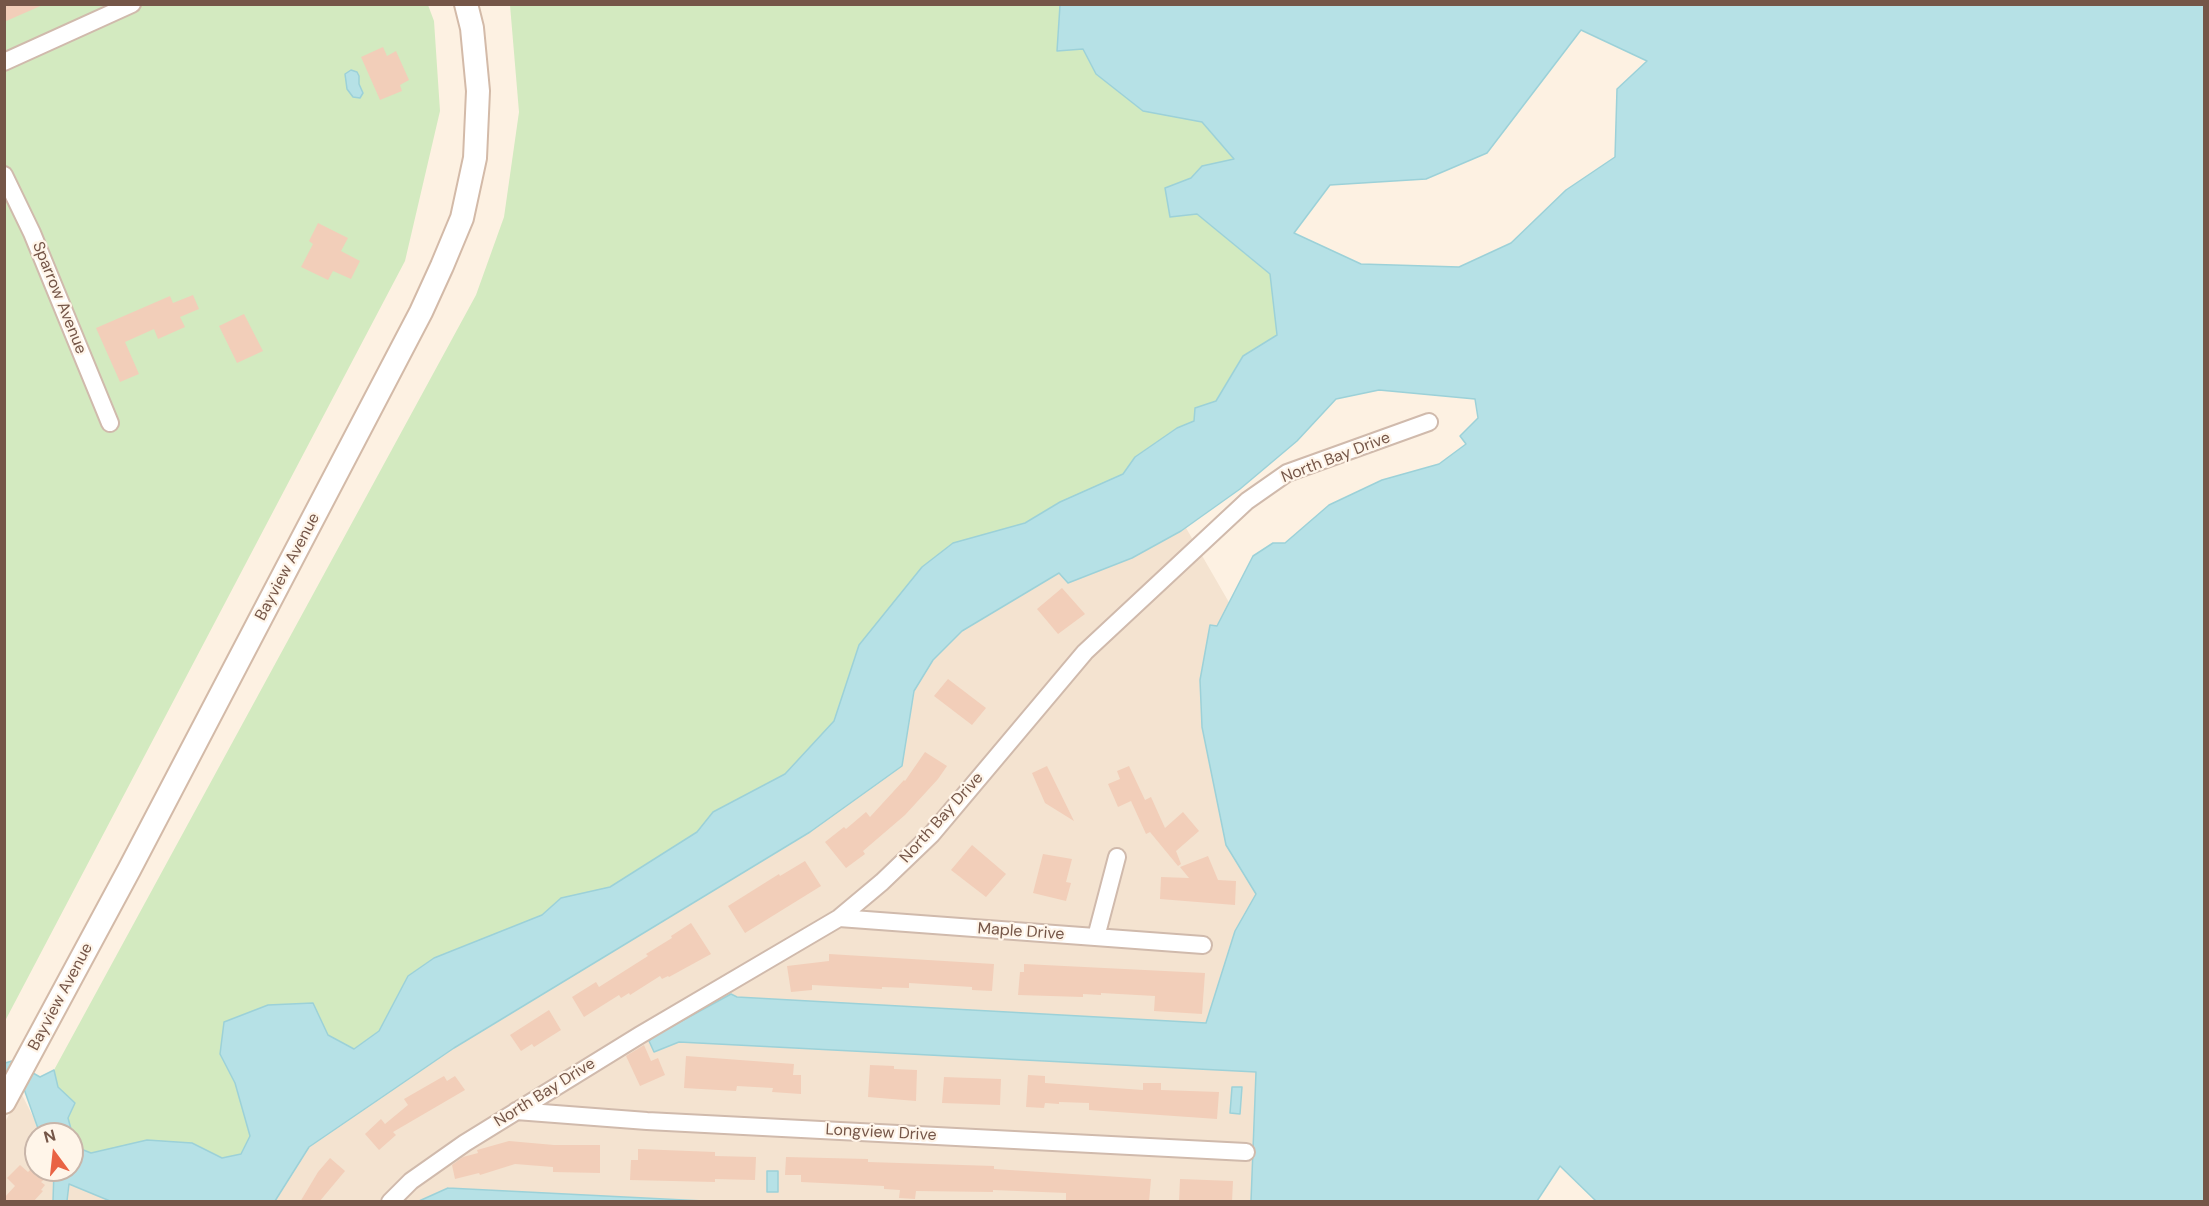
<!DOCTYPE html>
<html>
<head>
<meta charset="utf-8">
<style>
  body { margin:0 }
  #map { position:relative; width:2209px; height:1206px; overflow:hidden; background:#fdf1e2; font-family:"DM Sans",sans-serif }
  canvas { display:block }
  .frame { position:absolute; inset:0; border:6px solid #755648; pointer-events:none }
  .north { position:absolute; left:24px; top:1122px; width:60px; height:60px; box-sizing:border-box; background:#fff5e9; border:2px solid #c8b5a9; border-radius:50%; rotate:345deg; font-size:16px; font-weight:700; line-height:24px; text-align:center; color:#755648 }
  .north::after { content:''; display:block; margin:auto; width:21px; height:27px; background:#e96344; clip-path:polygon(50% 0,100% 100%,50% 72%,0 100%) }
</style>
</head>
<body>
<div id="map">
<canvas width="2209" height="1206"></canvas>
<div class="frame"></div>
<div class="north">N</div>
</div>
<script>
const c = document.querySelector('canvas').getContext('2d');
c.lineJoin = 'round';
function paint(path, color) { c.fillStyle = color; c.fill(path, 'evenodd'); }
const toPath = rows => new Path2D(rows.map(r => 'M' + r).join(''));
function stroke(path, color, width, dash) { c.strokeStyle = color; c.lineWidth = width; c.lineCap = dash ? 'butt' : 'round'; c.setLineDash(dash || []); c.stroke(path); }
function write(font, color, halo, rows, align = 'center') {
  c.font = font + ' "DM Sans",sans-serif'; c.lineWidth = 4.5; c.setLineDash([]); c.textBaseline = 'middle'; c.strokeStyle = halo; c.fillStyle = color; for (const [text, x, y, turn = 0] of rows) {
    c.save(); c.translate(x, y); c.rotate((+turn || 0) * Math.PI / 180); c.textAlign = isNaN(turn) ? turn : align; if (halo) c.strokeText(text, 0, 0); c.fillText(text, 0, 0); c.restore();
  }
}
paint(toPath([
  [1178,514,1253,644,1275,1201,5,1202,5,1122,21,1093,42,1134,36,1134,36,1170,67,1170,245,1198,888,654]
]), '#f4e3d0');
paint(toPath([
  [5,5,428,5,434,21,440,111,405,261,5,1021],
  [510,5,1060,5,1057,51,1083,49,1096,74,1143,111,1202,122,1234,159,1202,166,1191,178,1165,188,1170,217,1197,214,1270,274,1277,335,1243,356,1216,401,1195,408,1194,421,1177,428,1135,457,1123,474,1060,502,1025,523,953,543,859,645,834,721,785,774,713,812,697,832,610,887,561,898,542,915,434,958,408,976,379,1031,354,1049,328,1035,220,1054,235,1083,250,1136,241,1154,222,1158,192,1143,147,1140,91,1153,76,1147,68,1118,75,1103,58,1088,54,1070,476,295,504,217,519,112]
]), '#d3eac0');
const water = toPath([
  [1060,5,2204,5,2204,1201,1596,1201,1560,1166,1537,1201,1251,1201,1256,1072,679,1042,654,1052,649,1041,656,1035,731,994,737,997,1206,1023,1235,931,1256,894,1226,845,1202,727,1200,680,1210,625,1217,626,1253,556,1273,543,1285,543,1329,505,1382,480,1439,464,1466,444,1460,436,1478,418,1475,399,1379,390,1336,399,1297,441,1240,489,1181,531,1132,558,1068,583,1059,573,962,631,933,660,914,691,902,766,810,832,454,1048,309,1147,275,1201,110,1201,69,1184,67,1201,53,1201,54,1170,72,1170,72,1134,40,1134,24,1089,5,1082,5,1063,12,1061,40,1077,54,1070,58,1087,75,1103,68,1118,76,1147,91,1153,147,1140,192,1143,222,1158,241,1154,250,1136,235,1083,220,1054,224,1022,268,1005,313,1003,328,1035,354,1049,379,1031,408,976,434,958,542,915,561,898,610,887,697,832,713,812,785,774,834,721,859,645,922,567,953,543,1025,523,1060,502,1123,474,1135,457,1177,428,1194,421,1195,408,1216,401,1243,356,1277,335,1270,274,1197,214,1170,217,1165,188,1191,178,1202,166,1234,159,1202,122,1143,111,1096,74,1083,49,1057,51,1060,5],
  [1581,30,1647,61,1617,89,1615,157,1566,190,1511,243,1459,267,1361,264,1294,233,1330,185,1426,179,1487,153,1581,30],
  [351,70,357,72,359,76,359,84,363,93,360,98,353,97,347,89,345,74,351,70],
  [1232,1087,1242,1087,1240,1114,1230,1113,1232,1087],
  [767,1171,778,1171,778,1192,767,1192,767,1171],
  [448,1188,704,1201,419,1201,448,1188]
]);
paint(water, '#b6e1e6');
stroke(water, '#9cd1d8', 1.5);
paint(toPath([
  [4,4,45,4,4,22],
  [383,47,387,56,396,51,409,80,400,85,402,91,380,100,361,57],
  [318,223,348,238,341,251,360,261,351,279,333,271,328,280,301,267,313,244,309,241],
  [193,295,199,309,180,317,185,327,158,339,154,329,125,342,139,374,120,382,96,328,170,296,173,303],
  [244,314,263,351,237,363,219,326],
  [1062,588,1085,614,1058,634,1037,609],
  [948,679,986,708,972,725,934,696],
  [925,752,947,766,938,779,905,815,863,851,865,854,846,868,825,842,844,827,846,829,866,812,870,817,904,780,905,781],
  [1047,766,1074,821,1045,803,1032,773],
  [1129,766,1145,800,1151,797,1165,828,1183,812,1199,831,1176,851,1181,864,1178,866,1150,832,1146,834,1131,801,1118,807,1108,784,1120,779,1117,771],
  [972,845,1006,874,986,897,951,870],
  [1043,854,1072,859,1066,882,1071,883,1066,901,1033,893],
  [1208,856,1218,880,1236,881,1235,905,1160,899,1161,877,1189,878,1180,867],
  [805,861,821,886,745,933,728,906,779,874,780,876],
  [691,923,711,954,669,977,668,976,662,979,660,976,630,995,629,993,621,998,619,995,584,1017,572,997,596,982,599,987,648,956,646,954,672,938,671,936],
  [829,954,994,964,992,991,972,990,972,987,909,983,909,988,882,987,882,989,812,985,812,990,791,992,787,966,829,961],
  [1024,964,1205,973,1202,1014,1154,1011,1155,996,1101,993,1101,995,1083,994,1083,997,1018,995,1020,972,1024,972],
  [549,1010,561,1030,534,1047,532,1044,521,1051,510,1035],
  [644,1045,651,1061,658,1058,665,1075,640,1086,626,1056],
  [686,1056,794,1064,793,1075,801,1075,801,1094,772,1092,773,1088,737,1086,736,1091,684,1088],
  [870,1065,894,1066,894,1069,917,1070,916,1101,868,1097],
  [1028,1075,1045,1076,1045,1083,1143,1090,1143,1083,1161,1083,1161,1090,1219,1092,1217,1119,1089,1110,1089,1103,1059,1102,1059,1104,1045,1103,1044,1108,1026,1107],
  [444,1076,447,1081,455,1076,465,1090,393,1132,396,1135,379,1150,365,1134,381,1119,385,1124,408,1105,404,1099],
  [944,1077,1001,1079,1000,1105,942,1103],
  [509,1141,554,1145,600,1145,600,1173,553,1172,553,1167,515,1164,480,1175,479,1173,455,1179,452,1165,463,1157,478,1153,477,1150],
  [638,1149,715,1152,715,1156,756,1157,755,1180,715,1179,715,1182,630,1180,631,1160,638,1160],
  [786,1157,868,1159,868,1162,994,1166,994,1169,1151,1179,1149,1202,1066,1202,1066,1193,993,1190,993,1192,916,1191,915,1199,899,1198,900,1190,884,1189,884,1186,801,1182,801,1175,785,1175],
  [330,1158,345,1171,319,1202,300,1202,318,1172],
  [20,1165,28,1172,33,1167,46,1178,41,1182,45,1185,41,1190,43,1191,33,1202,4,1202,4,1198,15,1186,7,1178],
  [1180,1179,1233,1181,1232,1202,1179,1202]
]), '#f2ceb9');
const street = toPath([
  [4,62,132,4],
  [4,175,32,233,110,423],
  [839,918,1203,945],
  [1096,937,1117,857],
  [516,1111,647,1121,1246,1152],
  [390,1202,411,1181,465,1143,640,1035,839,918,882,882,931,835,1085,652,1247,501,1287,473,1429,422]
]);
const secondary = toPath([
  [4,1102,129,870,421,312,442,266,462,218,475,158,478,91,472,28,466,4]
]);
stroke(street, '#d0baac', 20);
stroke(secondary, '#d3baa8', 26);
stroke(street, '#fff', 16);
stroke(secondary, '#fff', 22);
write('16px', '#755648', '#fff5e9', [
  ["Sparrow Avenue",59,298,68],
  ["North Bay Drive",1336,458,-21],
  ["Bayview Avenue",288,567,-62],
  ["North Bay Drive",942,818,-48],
  ["Maple Drive",1021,932,4],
  ["Bayview Avenue",61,997,-62],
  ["North Bay Drive",545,1093,-32],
  ["Longview Drive",881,1133,3]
]);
</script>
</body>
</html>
